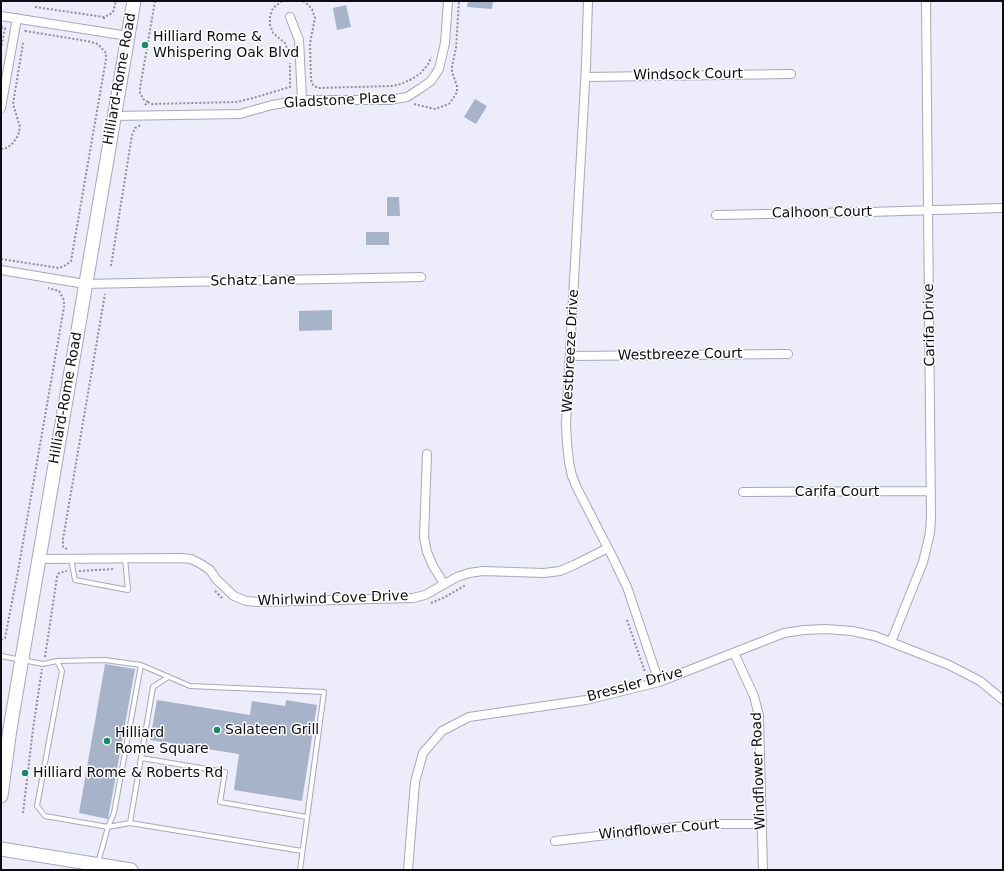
<!DOCTYPE html>
<html>
<head>
<meta charset="utf-8">
<style>
  body { margin:0 }
  #map { position:relative; width:1004px; height:871px; overflow:hidden; background:#ececfb; font-family:"DejaVu Sans",sans-serif }
  canvas { display:block }
  .frame { position:absolute; inset:0; border:2px solid #0d0c15; pointer-events:none }
</style>
</head>
<body>
<div id="map">
<canvas width="1004" height="871"></canvas>
<div class="frame"></div>
</div>
<script>
const c = document.querySelector('canvas').getContext('2d');
c.lineJoin = 'round';
function paint(path, color) { c.fillStyle = color; c.fill(path, 'evenodd'); }
const toPath = rows => new Path2D(rows.map(r => 'M' + r).join(''));
function stroke(path, color, width, dash) { c.strokeStyle = color; c.lineWidth = width; c.lineCap = dash ? 'butt' : 'round'; c.setLineDash(dash || []); c.stroke(path); }
function write(font, color, halo, rows, align = 'center') {
  c.font = font + ' "DejaVu Sans",sans-serif'; c.lineWidth = 3; c.setLineDash([]); c.textBaseline = 'middle'; c.strokeStyle = halo; c.fillStyle = color; for (const [text, x, y, turn = 0] of rows) {
    c.save(); c.translate(x, y); c.rotate((+turn || 0) * Math.PI / 180); c.textAlign = isNaN(turn) ? turn : align; if (halo) c.strokeText(text, 0, 0); c.fillText(text, 0, 0); c.restore();
  }
}
paint(toPath([
  [468,1,493,1,492,9,467,7],
  [346,5,351,27,337,30,333,8],
  [475,99,487,106,476,124,464,117],
  [387,197,399,197,400,216,387,216],
  [366,232,389,232,389,245,366,245],
  [332,310,332,330,299,331,299,311],
  [105,664,135,669,108,819,79,813],
  [157,700,250,715,252,701,285,706,286,700,317,705,302,801,234,790,239,754,150,740]
]), '#a7b3c9');
const service = toPath([
  [71,559,75,580,128,590,125,559],
  [1,656,43,664,57,661,105,660,141,665,190,686,324,692,300,870],
  [57,661,62,671,37,806,45,816,108,827,130,823,302,851],
  [141,758,225,772,220,802,307,817],
  [130,823,153,687,168,677],
  [98,863,108,827,114,813,141,665]
]);
const minor = toPath([
  [588,1,586,65,566,424,567,443,569,462,572,476,577,488,612,556,627,587,659,682],
  [1,16,128,36],
  [290,17,299,40,302,100],
  [586,77,791,74],
  [1,108,17,18],
  [114,116,240,114,272,105,302,100,389,100,407,97,421,88,431,81,439,69,445,43,448,1],
  [716,215,869,212,1003,208],
  [1,270,85,284,421,277],
  [571,356,788,354],
  [427,454,424,537,427,552,433,566,444,584],
  [743,492,931,491],
  [39,559,181,558,191,559,201,564,210,570,216,579,234,596,246,601,258,602,413,598,425,595,457,577,469,573,483,571,544,573,560,571,574,565,608,548],
  [891,642,923,562,930,533,931,516,926,1],
  [734,653,754,696,759,716,763,870],
  [555,841,677,827,720,824,762,824],
  [408,870,415,782,423,753,442,731,469,717,586,700,659,682,784,633,804,630,826,629,852,631,875,636,949,665,980,681,1003,700]
]);
const primary = toPath([
  [1,796,10,729,134,1],
  [1,849,131,870]
]);
stroke(service, '#a8a7bf', 6);
stroke(minor, '#a8a7bf', 10);
stroke(primary, '#a8a7bf', 15);
stroke(toPath([
  [282,1,273,8,270,16,270,25,273,33,285,43,290,57],
  [303,1,307,4,312,9,315,18,310,43,311,80,313,85,318,88,392,86,401,84,412,79,421,73,429,63,431,57],
  [35,7,104,17,109,15,113,12,116,1],
  [104,17,104,21],
  [1,27,5,28,1,48],
  [148,102,143,99,140,93,140,88,155,1],
  [414,104,435,109,449,104,454,97,457,92,457,86,452,72,452,66,456,48,459,1],
  [145,105,148,102,152,104,237,102,253,98,290,87,290,63],
  [1,149,7,148,12,144,18,136,20,127,13,104,23,43],
  [1,259,59,268,66,265,71,261,106,59,106,53,98,44,87,41,25,31,25,33],
  [111,266,132,135,135,128,141,125],
  [67,549,63,547,63,539,105,294],
  [79,571,115,569],
  [215,591,223,599],
  [431,603,443,598,466,585],
  [627,620,645,672],
  [1,640,5,638,18,571,64,307,64,300,59,291,48,288],
  [45,657,57,577,59,573,67,571],
  [23,813,33,729,42,669]
]), '#8e8e9a', 2, [2, 2]);
stroke(service, '#fff', 4);
stroke(minor, '#fff', 8);
stroke(primary, '#fff', 13);
for (const [x, y, r, color] of [
  [145,45,4,"#168969"],
  [217,730,4,"#168969"],
  [107,741,4,"#168969"],
  [25,773,4,"#168969"]
]) { const dot = new Path2D(); dot.arc(x, y, r, 0, 2 * Math.PI); c.fillStyle = color; c.fill(dot); stroke(dot, '#fff', 1.5); }
write('14px', '#0d0c15', '#fff', [
  ["Hilliard Rome &",153,37],
  ["Whispering Oak Blvd",153,53],
  ["Salateen Grill",225,730],
  ["Hilliard",115,733],
  ["Rome Square",115,749],
  ["Hilliard Rome & Roberts Rd",33,773]
], 'left');
write('14px', '#0d0c15', '#fff', [
  ["Windsock Court",688,75,-1],
  ["Hilliard-Rome Road",120,79,-80],
  ["Gladstone Place",340,101,-3],
  ["Calhoon Court",822,213,-1],
  ["Schatz Lane",253,281,-1],
  ["Carifa Drive",930,325,-91],
  ["Westbreeze Drive",571,351,-87],
  ["Westbreeze Court",680,355,-1],
  ["Hilliard-Rome Road",66,398,-80],
  ["Carifa Court",837,492],
  ["Whirlwind Cove Drive",333,599,-2],
  ["Bressler Drive",635,685,-15],
  ["Windflower Road",759,771,-92],
  ["Windflower Court",659,830,-5]
]);
</script>
</body>
</html>
